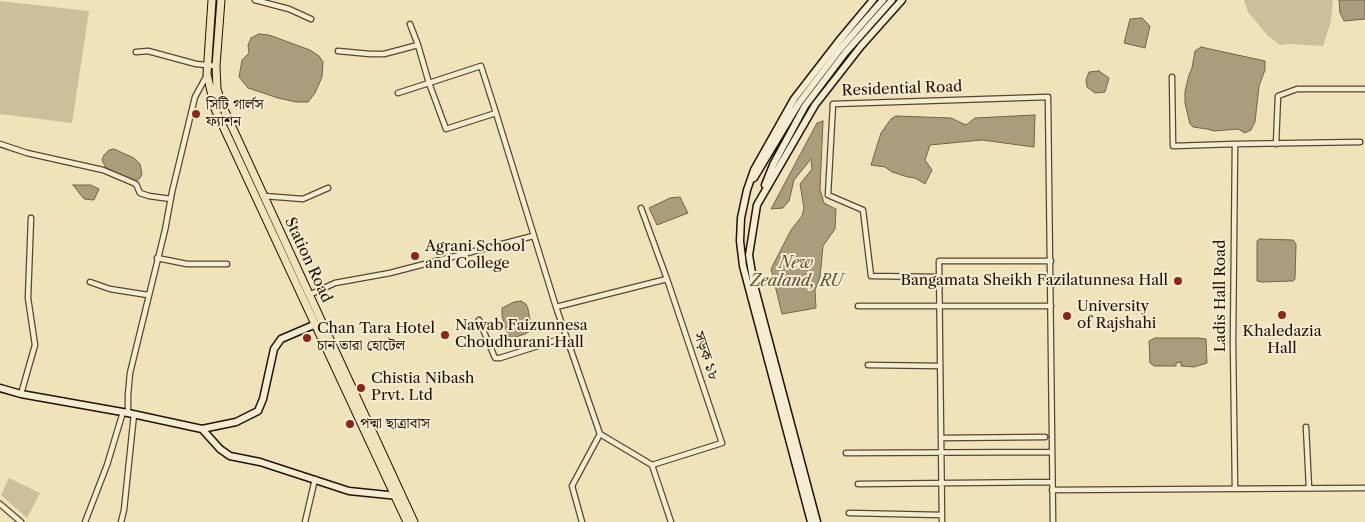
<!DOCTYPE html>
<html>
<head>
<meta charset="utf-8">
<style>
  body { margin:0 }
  canvas { display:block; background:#f0e3b9 }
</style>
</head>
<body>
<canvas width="1365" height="522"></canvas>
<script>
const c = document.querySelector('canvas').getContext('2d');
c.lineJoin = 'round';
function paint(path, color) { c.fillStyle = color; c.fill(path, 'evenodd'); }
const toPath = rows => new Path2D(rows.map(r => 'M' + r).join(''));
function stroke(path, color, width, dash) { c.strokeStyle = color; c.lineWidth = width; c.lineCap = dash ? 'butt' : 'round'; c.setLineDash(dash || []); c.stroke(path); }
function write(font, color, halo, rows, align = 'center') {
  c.font = font + ' "Libre Caslon Text","Noto Serif Bengali",serif'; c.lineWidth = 4; c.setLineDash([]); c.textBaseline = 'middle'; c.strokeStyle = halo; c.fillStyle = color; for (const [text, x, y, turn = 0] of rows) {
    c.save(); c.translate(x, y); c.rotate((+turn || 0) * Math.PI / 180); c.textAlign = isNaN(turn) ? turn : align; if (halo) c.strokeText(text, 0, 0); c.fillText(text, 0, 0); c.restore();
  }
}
paint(toPath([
  [1244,0,1333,0,1331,21,1323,46,1290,44,1280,45,1268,36,1248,12],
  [0,1,89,11,72,123,0,114],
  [9,478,40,493,27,518,1,495]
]), '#cdbf9a');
const water = toPath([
  [1339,0,1365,0,1365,19,1344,21,1340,13,1339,0],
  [1142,18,1150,26,1145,48,1124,43,1130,19,1142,18],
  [259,34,269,35,310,50,319,56,323,62,322,77,315,93,308,102,296,102,278,98,248,88,239,77,242,60,249,53,248,45,251,38,259,34],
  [1201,47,1265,61,1265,70,1259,86,1255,122,1251,130,1245,133,1238,129,1214,131,1207,129,1193,127,1190,124,1185,103,1185,91,1189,75,1192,68,1195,51,1201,47],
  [1099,71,1109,78,1105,92,1095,93,1087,87,1086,80,1089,72,1099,71],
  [1035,115,1034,147,982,140,930,145,925,160,932,170,925,184,915,178,908,177,892,172,885,167,871,165,881,133,891,119,896,116,951,118,966,125,975,118,1035,115],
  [823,121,820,189,824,203,836,209,835,229,823,246,820,277,815,290,816,308,782,314,771,269,791,230,802,216,804,208,800,184,812,169,811,159,794,180,789,201,783,208,771,209,817,123,823,121],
  [114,149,134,158,140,164,142,174,140,178,136,181,127,179,106,168,102,160,104,155,109,150,114,149],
  [73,185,91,185,99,189,94,200,84,199,73,185],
  [680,197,688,213,657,225,649,208,670,198,680,197],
  [1260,239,1293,240,1296,244,1295,279,1293,281,1262,282,1257,281,1257,241,1260,239],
  [521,301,526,304,528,309,532,330,525,334,513,338,509,337,505,327,502,316,502,308,514,302,521,301],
  [1155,338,1198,338,1206,339,1207,363,1194,367,1181,366,1181,362,1176,363,1176,366,1154,366,1150,363,1149,341,1155,338]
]);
paint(water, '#ab9c7b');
stroke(water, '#75644b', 1);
const street = toPath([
  [255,0,289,9,311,19],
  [410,24,418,45],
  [338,51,370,54,384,54,418,45,429,83,446,129,496,113,481,66,429,83,398,93],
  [136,52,148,51,196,64,216,66],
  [1172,77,1173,146,1235,144],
  [496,113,556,307,600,434,652,465,671,522],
  [0,144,27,153,103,170,136,184,140,193,149,196,171,199],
  [1276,144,1278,96,1297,89,1365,89],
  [264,196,303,199,328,188],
  [641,208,667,279,722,443,652,465],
  [157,258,187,264,227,264],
  [939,277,871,276,863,210,828,195,833,104,1048,97,1053,522],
  [90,282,110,289,148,295],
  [309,295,335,283,390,273,533,236],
  [858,306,1051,306],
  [556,307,667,279],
  [479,320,495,358,500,358,566,337],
  [868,365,940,366],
  [21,394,35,345,28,298,31,218],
  [128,413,128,395,130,373,165,230,172,192,195,97,207,75],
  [1306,427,1309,488],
  [941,438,1045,437],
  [846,453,1052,452],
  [858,484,1052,482],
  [1235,489,1233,343,1235,144,1360,142],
  [1052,490,1365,488],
  [0,504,21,522],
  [849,513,942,515],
  [85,522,107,465,123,412],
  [121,522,124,510,134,414],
  [305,522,315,479],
  [582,522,572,486,600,434],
  [942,522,939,261,1051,261]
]);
const secondary = toPath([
  [754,178,799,103,840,49,883,0],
  [765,185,773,165,805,106,845,53,892,0],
  [0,388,21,394,128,413,202,429,220,449,230,456,260,462,349,491,398,496],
  [202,429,236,422,258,411,263,399,274,349,281,339,316,324],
  [811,522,743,266,740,241,741,218,747,190,754,170,794,99,838,42,873,0],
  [817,522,754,285,749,255,757,205,815,105,861,46,902,0]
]);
const primary = toPath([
  [212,0,207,74,215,109,407,522],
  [221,0,216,66,217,89,222,105,414,522]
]);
stroke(street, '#574631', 7);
stroke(secondary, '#241104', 9);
stroke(primary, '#241104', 9);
stroke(street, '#f5edd2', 4.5);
stroke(secondary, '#f5edd2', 6);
stroke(primary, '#f0e3b9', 7);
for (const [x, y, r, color] of [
  [196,114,5,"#8f2418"],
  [415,256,5,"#8f2418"],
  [1178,281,5,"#8f2418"],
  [1282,315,5,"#8f2418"],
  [1067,316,5,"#8f2418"],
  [445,335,5,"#8f2418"],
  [307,338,5,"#8f2418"],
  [361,388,5,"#8f2418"],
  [350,424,5,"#8f2418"]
]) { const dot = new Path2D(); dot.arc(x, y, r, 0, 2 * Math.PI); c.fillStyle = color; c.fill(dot); stroke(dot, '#f5edd2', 2); }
write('15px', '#241104', '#f5edd2', [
  ["Residential Road",902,89,-2],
  ["Station Road",308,260,65],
  ["Ladis Hall Road",1221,296,-90],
  ["সড়ক ১৮",706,356,71]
]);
write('15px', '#241104', '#f5edd2', [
  ["সিটি গার্লস",206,105],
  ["ফ্যাশন",206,122],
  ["Agrani School",425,247],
  ["and College",425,264],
  ["Bangamata Sheikh Fazilatunnesa Hall",1168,281,"right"],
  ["University",1077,307],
  ["of Rajshahi",1077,324],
  ["Nawab Faizunnesa",455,326],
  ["Choudhurani Hall",455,343],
  ["Chan Tara Hotel",317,329],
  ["চান তারা হোটেল",317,346],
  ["Khaledazia",1282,332,"center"],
  ["Hall",1282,349,"center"],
  ["Chistia Nibash",371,379],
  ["Prvt. Ltd",371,396],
  ["পদ্মা ছাত্রাবাস",360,424]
], 'left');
write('italic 16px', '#61503a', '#f5edd2', [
  ["New",796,263],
  ["Zealand, RU",796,281]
]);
</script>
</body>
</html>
